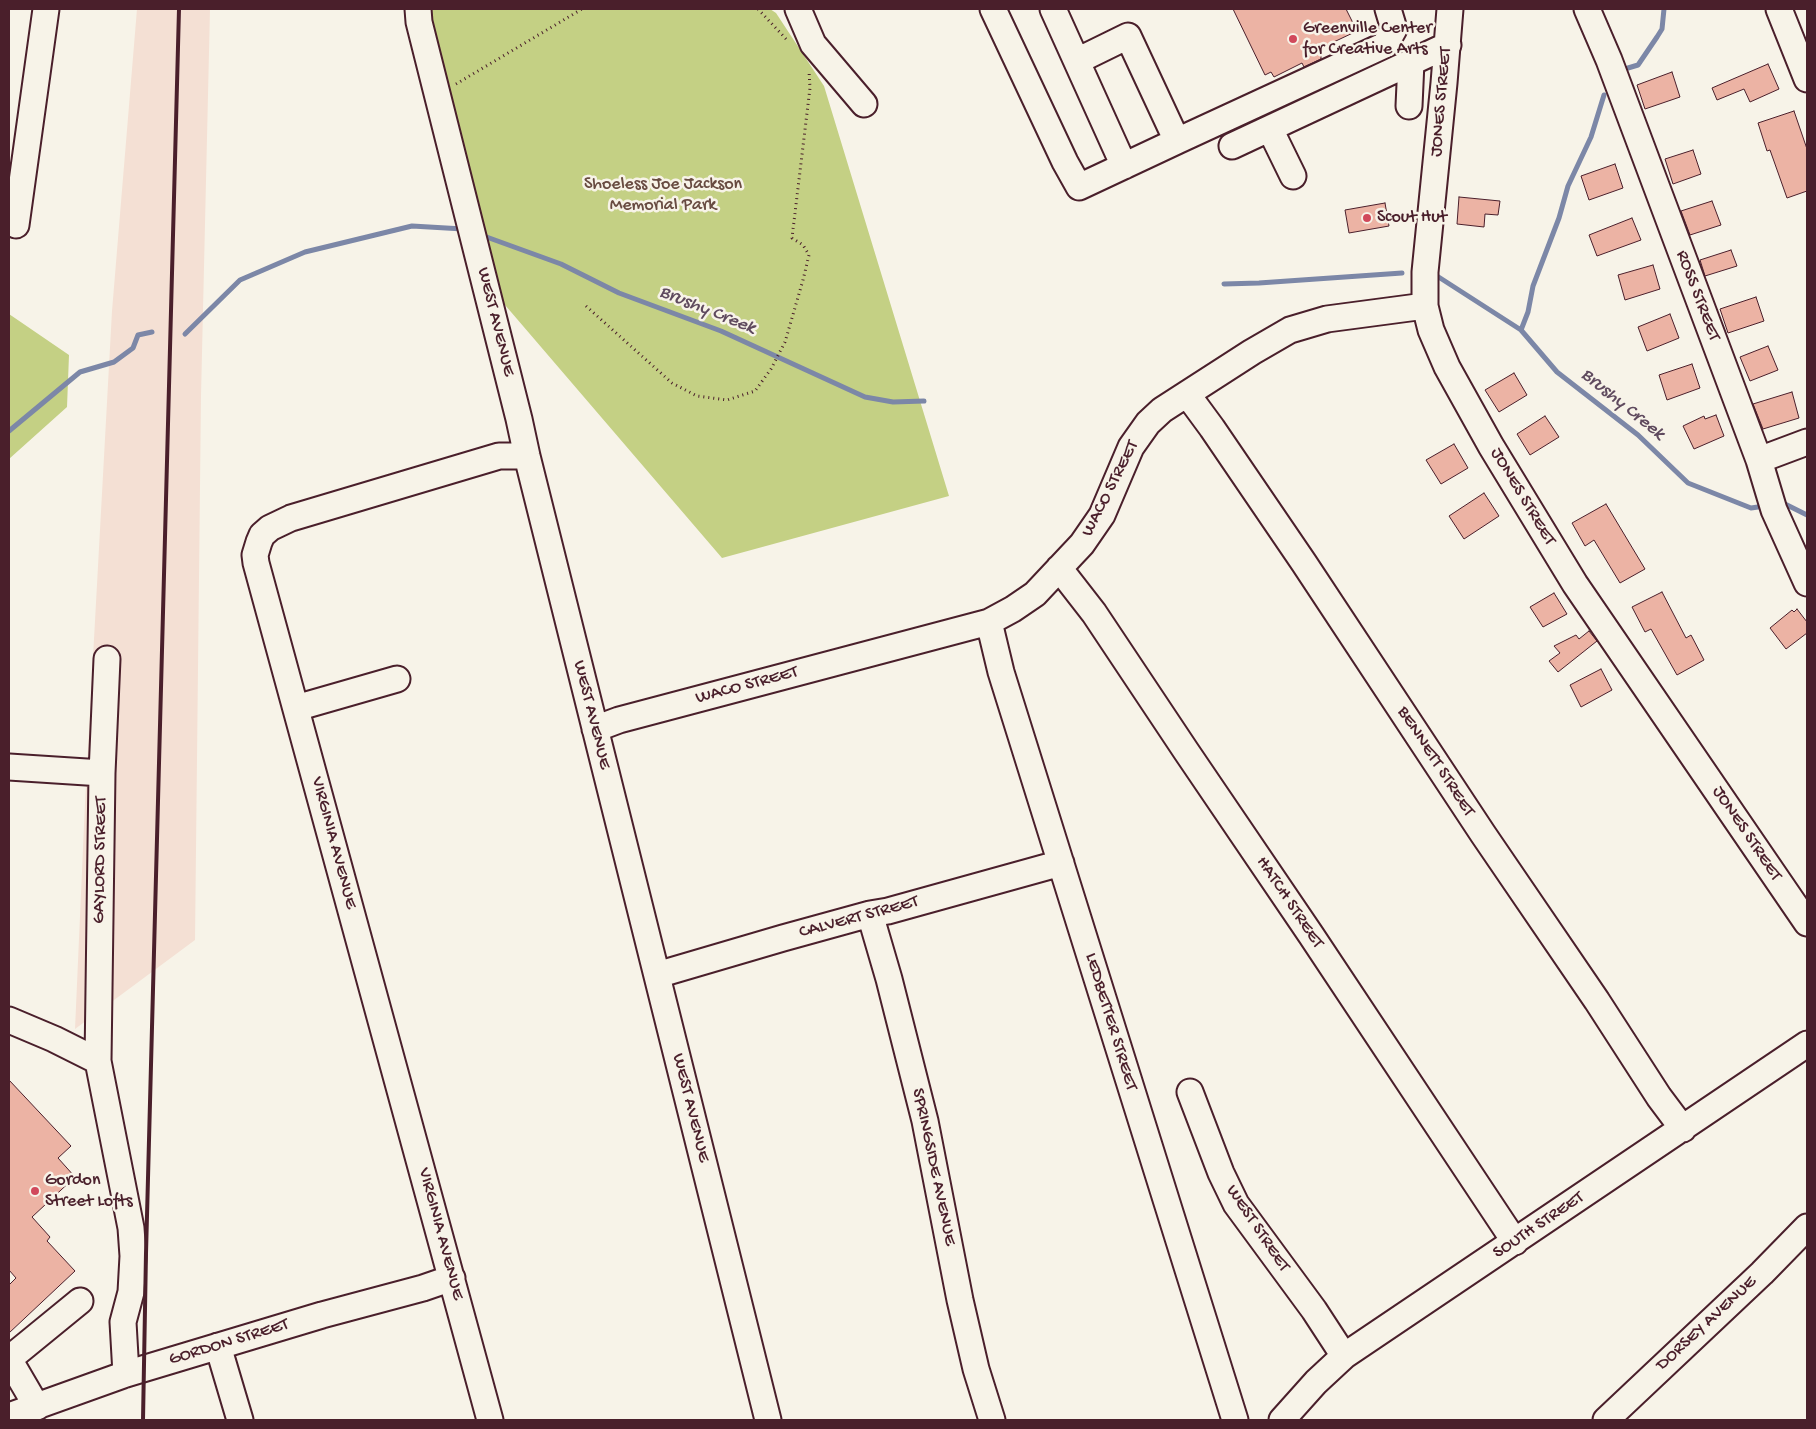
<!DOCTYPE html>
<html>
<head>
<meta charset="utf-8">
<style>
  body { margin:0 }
  #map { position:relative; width:1816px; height:1429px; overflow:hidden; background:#f7f3e8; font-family:"Gochi Hand",sans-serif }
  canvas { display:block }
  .frame { position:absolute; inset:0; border:10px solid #4a1f2b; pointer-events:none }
</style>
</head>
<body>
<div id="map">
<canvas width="1816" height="1429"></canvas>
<div class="frame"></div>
</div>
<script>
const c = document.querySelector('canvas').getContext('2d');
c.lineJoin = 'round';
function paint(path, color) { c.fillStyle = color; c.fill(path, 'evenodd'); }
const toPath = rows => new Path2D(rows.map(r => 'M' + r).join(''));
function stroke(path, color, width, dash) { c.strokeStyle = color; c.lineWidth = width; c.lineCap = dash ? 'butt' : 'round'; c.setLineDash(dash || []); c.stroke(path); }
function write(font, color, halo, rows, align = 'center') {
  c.font = font + ' "Gochi Hand",sans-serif'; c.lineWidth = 5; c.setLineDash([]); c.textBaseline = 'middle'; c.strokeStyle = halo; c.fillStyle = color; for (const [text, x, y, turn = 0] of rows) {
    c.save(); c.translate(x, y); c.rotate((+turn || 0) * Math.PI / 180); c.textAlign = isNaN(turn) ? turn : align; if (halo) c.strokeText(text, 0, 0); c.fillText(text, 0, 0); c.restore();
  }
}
paint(toPath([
  [137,9,210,9,201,396,195,940,75,1029,85,803,112,311]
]), '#f4e0d4');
paint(toPath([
  [425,9,770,9,776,13,824,86,949,496,722,558,499,298],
  [9,314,69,355,67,407,9,459]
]), '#c4d084');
stroke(toPath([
  [1628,68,1638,65,1657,37,1662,29,1664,9],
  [481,235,561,264,619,293,721,331,865,397,893,402,924,401],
  [1437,276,1521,330,1557,372,1638,435,1688,483,1751,508,1765,506],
  [1224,284,1259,283,1402,273],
  [1521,330,1528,312,1533,286,1559,218,1568,186,1591,137,1604,95],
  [185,334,240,280,305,252,412,226,463,229],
  [9,431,80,372,114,362,133,348,138,335,152,332],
  [1779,505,1785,504,1807,515]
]), '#7c87a7', 5);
const building = toPath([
  [1233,9,1346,9,1357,31,1321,48,1321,59,1304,67,1302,63,1274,77,1271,72,1265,75,1233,9],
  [1768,64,1779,89,1750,102,1744,89,1717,100,1712,88,1768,64],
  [1672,72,1680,97,1645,109,1637,85,1672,72],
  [1794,111,1807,149,1807,191,1787,198,1770,150,1767,151,1758,123,1794,111],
  [1693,150,1701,174,1673,184,1665,159,1693,150],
  [1615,164,1623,188,1589,200,1581,176,1615,164],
  [1459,197,1500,201,1498,215,1485,214,1484,227,1457,224,1459,197],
  [1712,201,1721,225,1690,235,1681,211,1712,201],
  [1385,203,1389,226,1349,233,1345,210,1385,203],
  [1632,218,1641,240,1597,256,1589,235,1632,218],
  [1731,250,1737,266,1705,276,1700,260,1731,250],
  [1653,265,1660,289,1625,300,1618,275,1653,265],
  [1756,297,1764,321,1728,333,1720,309,1756,297],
  [1670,314,1679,338,1647,351,1638,327,1670,314],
  [1768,346,1778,370,1750,381,1740,357,1768,346],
  [1692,364,1700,388,1667,400,1659,375,1692,364],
  [1514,373,1527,395,1499,412,1485,390,1514,373],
  [1792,392,1799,418,1763,429,1753,404,1792,392],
  [1716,415,1724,436,1694,449,1683,426,1704,416,1705,419,1716,415],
  [1545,416,1559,437,1530,455,1517,434,1545,416],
  [1454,444,1468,468,1441,484,1426,460,1454,444],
  [1484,493,1499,516,1464,539,1449,516,1484,493],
  [1606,504,1645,569,1620,583,1594,540,1585,546,1572,523,1606,504],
  [1662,592,1686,638,1691,635,1704,660,1677,675,1651,629,1645,632,1632,607,1662,592],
  [1554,593,1567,614,1543,627,1530,607,1554,593],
  [1797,609,1807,622,1807,633,1786,649,1770,628,1792,610,1794,612,1797,609],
  [1589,631,1597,641,1558,672,1549,661,1560,653,1554,646,1576,635,1579,639,1589,631],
  [1601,669,1612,690,1581,707,1570,685,1601,669],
  [9,1080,71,1146,58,1158,75,1177,32,1217,50,1237,47,1241,75,1271,9,1333,9,1285,16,1278,9,1270,9,1080]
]);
paint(building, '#ecb3a4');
stroke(building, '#4a1f2b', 1);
const minor = toPath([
  [418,9,419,22,519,419,527,456,768,1420],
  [798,9,813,44,864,104],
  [993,9,1065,162,1079,187,1177,141],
  [1053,9,1124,166],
  [1450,9,1444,83,1425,272,1425,306,1431,330,1447,367,1491,446,1575,584,1807,923],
  [1587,9,1609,60,1759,460,1774,510,1807,583],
  [1779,9,1807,79],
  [1077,61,1128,36,1177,141,1385,45,1394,29,1388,9],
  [1409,106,1411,62],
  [1270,129,1293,176],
  [1232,146,1448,45],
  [16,225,46,9],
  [1187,394,1212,428,1304,563,1483,834,1597,1001,1659,1097,1683,1129],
  [1759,460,1807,442],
  [1059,568,1094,613,1186,751,1311,935,1515,1242],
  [989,622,1001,672,1235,1420],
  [296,708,397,679],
  [595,729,619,720,989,622,1013,609,1035,594,1082,544,1102,515,1131,447,1148,423,1162,410,1252,352,1290,330,1327,319,1425,306],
  [9,767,102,773],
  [870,914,889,979,925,1121,960,1300,976,1369,992,1420],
  [657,975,783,938,870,914,888,911,1061,863],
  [9,1020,54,1039,98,1061,131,1228,133,1256,131,1292,123,1322,126,1374],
  [98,1061,102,773,107,659],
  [1190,1092,1221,1173,1236,1204,1314,1310,1344,1356],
  [218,1346,240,1420],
  [37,1407,9,1359,80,1301],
  [9,1416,126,1374,322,1315,423,1288,452,1278],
  [490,1420,256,563,255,555,259,542,262,535,270,528,291,518,499,456,527,456],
  [1282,1420,1316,1382,1344,1356,1807,1044],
  [1606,1420,1762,1273,1807,1227]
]);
stroke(minor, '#4a1f2b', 29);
stroke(toPath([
  [758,9,788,41],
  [456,84,582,9],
  [586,306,672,383,697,396,727,400,755,391,771,369,785,342,803,280,809,255,803,245,792,238,810,88,809,71]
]), '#4a1f2b', 3, [1, 4]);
stroke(minor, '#f7f3e8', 25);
stroke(toPath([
  [143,1420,146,1253,179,9]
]), '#4a1f2b', 4);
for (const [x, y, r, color] of [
  [1293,39,5,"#d1495b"],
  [1367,218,5,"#d1495b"],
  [35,1191,5,"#d1495b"]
]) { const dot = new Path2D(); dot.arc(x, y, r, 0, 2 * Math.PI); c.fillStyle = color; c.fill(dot); stroke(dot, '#f7f3e8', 2); }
write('18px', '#4a1f2b', '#f7f3e8', [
  ["Greenville Center",1303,29],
  ["for Creative Arts",1303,50],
  ["Scout Hut",1377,218],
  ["Gordon",45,1181],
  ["Street Lofts",45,1202]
], 'left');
write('18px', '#4a1f2b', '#f7f3e8', [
  ["JONES STREET",1442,102,-85],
  ["ROSS STREET",1697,296,69],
  ["WEST AVENUE",495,322,76],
  ["WACO STREET",1111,489,-63],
  ["JONES STREET",1522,497,59],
  ["WACO STREET",747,686,-15],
  ["WEST AVENUE",591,715,76],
  ["BENNETT STREET",1435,762,57],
  ["JONES STREET",1746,834,56],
  ["VIRGINIA AVENUE",333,843,75],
  ["GAYLORD STREET",101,860,-89],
  ["HATCH STREET",1289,903,56],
  ["CALVERT STREET",859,918,-15],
  ["LEDBETTER STREET",1110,1022,73],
  ["WEST AVENUE",690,1108,76],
  ["SPRINGSIDE AVENUE",933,1167,78],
  ["SOUTH STREET",1539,1226,-34],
  ["WEST STREET",1257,1229,56],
  ["VIRGINIA AVENUE",440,1234,75],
  ["DORSEY AVENUE",1707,1324,-43],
  ["GORDON STREET",229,1343,-17]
]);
write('18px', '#684b41', '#f7f3e8', [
  ["Shoeless Joe Jackson",663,185],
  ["Memorial Park",663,206]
]);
write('italic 19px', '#5f4a5e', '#f7f3e8', [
  ["Brushy Creek",707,311,22],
  ["Brushy Creek",1622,405,39]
]);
</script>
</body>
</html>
